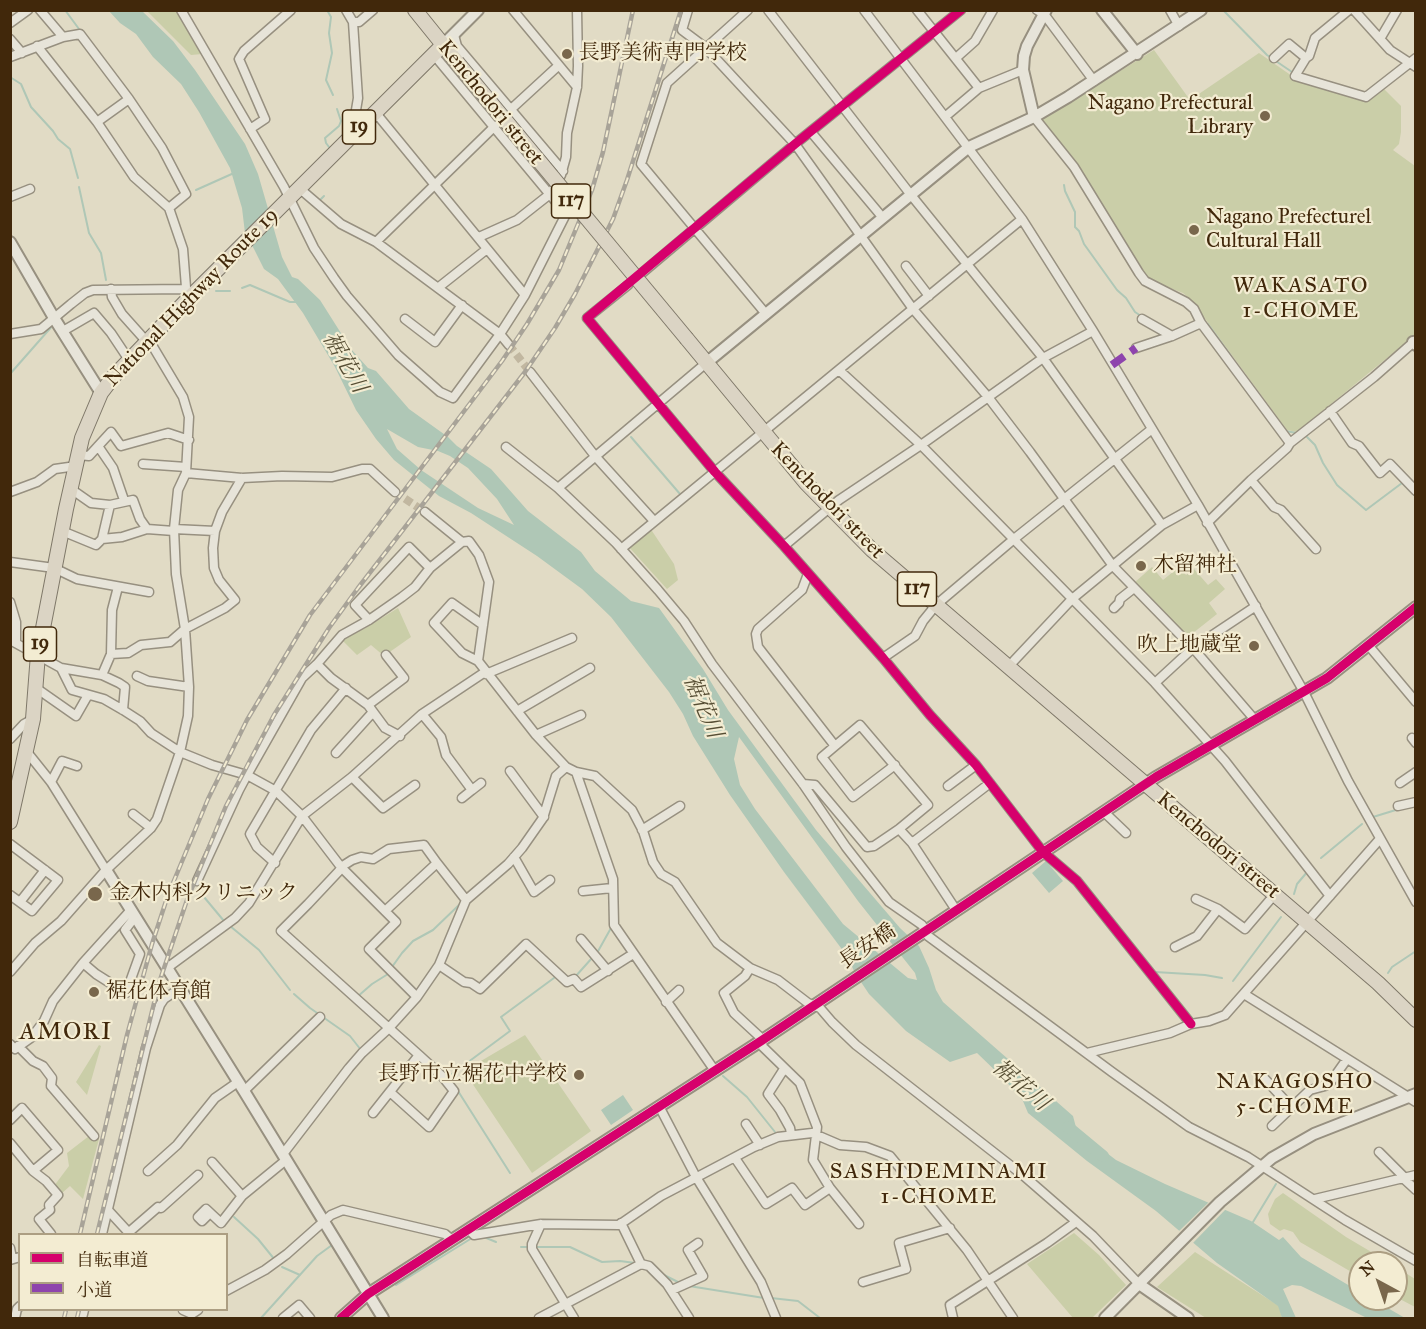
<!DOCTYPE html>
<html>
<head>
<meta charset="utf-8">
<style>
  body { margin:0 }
  #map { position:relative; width:1426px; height:1329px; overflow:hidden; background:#e1dbc5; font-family:"IM FELL Great Primer","Noto Serif JP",serif }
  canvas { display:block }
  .frame { position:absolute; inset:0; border:12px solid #41280b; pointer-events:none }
  .legend { position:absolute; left:18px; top:1233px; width:210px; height:78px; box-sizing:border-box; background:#f3ecd2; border:2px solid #ac9e82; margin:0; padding:8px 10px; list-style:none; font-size:18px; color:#41280b }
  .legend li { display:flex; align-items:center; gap:12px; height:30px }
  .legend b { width:30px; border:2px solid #ac9e82 }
  .north { position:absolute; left:1348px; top:1251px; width:60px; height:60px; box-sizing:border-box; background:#f3ecd2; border:2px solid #ac9e82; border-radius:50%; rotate:320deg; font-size:16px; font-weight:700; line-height:24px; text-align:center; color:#41280b }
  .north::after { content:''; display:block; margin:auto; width:21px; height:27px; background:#79674c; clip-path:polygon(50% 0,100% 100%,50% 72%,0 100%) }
</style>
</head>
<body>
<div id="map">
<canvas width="1426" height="1329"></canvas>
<div class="frame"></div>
<ul class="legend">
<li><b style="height:8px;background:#d6006c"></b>自転車道</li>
<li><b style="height:8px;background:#8e44ad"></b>小道</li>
</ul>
<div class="north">N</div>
</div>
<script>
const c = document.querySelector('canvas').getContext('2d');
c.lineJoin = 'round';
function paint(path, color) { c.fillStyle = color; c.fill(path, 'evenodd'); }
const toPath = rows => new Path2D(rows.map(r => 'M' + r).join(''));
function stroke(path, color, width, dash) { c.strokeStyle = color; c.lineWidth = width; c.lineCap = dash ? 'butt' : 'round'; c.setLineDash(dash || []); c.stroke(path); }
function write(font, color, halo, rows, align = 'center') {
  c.font = font + ' "IM FELL Great Primer","Noto Serif JP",serif'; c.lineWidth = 4.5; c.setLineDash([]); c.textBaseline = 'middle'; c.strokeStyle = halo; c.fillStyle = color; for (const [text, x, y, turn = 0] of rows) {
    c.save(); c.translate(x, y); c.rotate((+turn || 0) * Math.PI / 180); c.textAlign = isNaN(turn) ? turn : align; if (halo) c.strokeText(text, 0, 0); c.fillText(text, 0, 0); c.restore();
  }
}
paint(toPath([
  [147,11,177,11,202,54,191,55],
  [1154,50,1190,100,1259,53,1292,76,1365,101,1382,87,1401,106,1401,132,1399,144,1393,150,1415,166,1415,335,1297,432,1287,430,1192,301,1183,293,1149,280,1041,120],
  [650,528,674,564,678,580,667,589,628,546],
  [1152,567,1163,580,1179,567,1186,575,1194,569,1208,585,1216,579,1225,589,1209,603,1217,614,1188,637,1134,583],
  [398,608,411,637,384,656,371,645,357,655,343,641,350,634,364,629],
  [525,1035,591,1131,532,1173,464,1071],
  [99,1045,101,1046,87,1095,76,1082],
  [89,1136,99,1139,83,1199,70,1186,61,1194,54,1186,69,1166,67,1153],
  [1283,1193,1346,1237,1390,1263,1360,1263,1360,1277,1300,1242,1293,1232,1284,1229,1280,1231,1270,1224,1268,1214,1275,1199],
  [1074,1233,1099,1255,1126,1285,1092,1318,1073,1318,1027,1264],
  [1195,1252,1279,1306,1282,1318,1206,1318,1157,1287],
  [1396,1267,1415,1279,1415,1307,1396,1297]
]), '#cacea8');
paint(toPath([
  [109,11,142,11,173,41,195,70,245,144,258,174,282,257,292,277,298,279,320,300,351,349,368,368,376,371,409,409,448,437,457,446,491,469,528,511,581,552,595,571,631,601,659,608,703,669,728,710,816,830,900,928,919,946,929,968,936,990,943,1002,1073,1116,1078,1135,1096,1150,1103,1150,1116,1160,1165,1184,1251,1221,1279,1240,1283,1237,1301,1257,1360,1292,1360,1299,1372,1299,1405,1318,1367,1318,1301,1286,1292,1285,1283,1289,1296,1318,1282,1318,1278,1306,1217,1263,1156,1211,1087,1161,1028,1113,1023,1101,1004,1079,977,1053,950,1062,906,1031,869,994,855,973,847,956,784,872,730,795,693,736,683,714,669,692,611,617,582,589,537,556,471,513,439,496,394,460,376,439,356,410,335,367,303,313,278,279,264,269,254,249,245,233,242,208,230,168,199,112,181,84,153,57,136,34,120,23],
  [387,429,418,447,438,451,450,456,468,468,497,499,514,525,478,508,421,470,397,449],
  [739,737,858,901,915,973,917,980,908,978,843,924,755,809,740,785,734,759],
  [1046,861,1063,881,1049,893,1032,873],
  [623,1095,633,1110,611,1125,601,1110]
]), '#afc7b6');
paint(toPath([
  [1210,1201,1227,1208,1191,1245,1177,1233]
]), '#e1dbc5');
stroke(toPath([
  [65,10,79,29],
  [327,10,331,17,329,33,332,53,326,80,333,95],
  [1223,10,1267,55,1292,72],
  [10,77,21,84,31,107,53,131,58,139,70,149,78,178],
  [122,83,129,93],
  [1365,93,1389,74],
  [329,147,326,143,325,138,339,126,341,121,337,109],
  [1064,185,1065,191,1075,212,1075,227,1079,231,1084,244,1117,290,1126,298,1135,312,1141,316],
  [79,187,89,233,101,253,106,280],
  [196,190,234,173],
  [319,201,324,196],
  [242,288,250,285,290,302,298,302],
  [216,291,230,291],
  [1208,324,1231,356],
  [1385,362,1397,352],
  [10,374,54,324],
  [1285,431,1297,433],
  [1306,436,1315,445,1323,463,1337,485,1366,510,1402,483,1416,497],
  [631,437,680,494],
  [1218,759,1228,771],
  [1373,817,1399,809],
  [1321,858,1362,824],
  [1294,894,1297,884,1308,871],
  [204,897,224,921],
  [230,926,259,950,290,990],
  [597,953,611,928],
  [392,967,402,953,413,941,433,930,460,904],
  [1155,972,1205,975,1222,978],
  [1388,973,1392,967,1416,951],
  [575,977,592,958],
  [1233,981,1281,917],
  [294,994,310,1008,350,1036,361,1050],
  [357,997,372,984,388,974],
  [723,1076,747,1097,775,1132],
  [450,1079,448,1077,510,1031,501,1017,558,975],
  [458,1091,510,1173],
  [234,1217,258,1239,275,1260],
  [1253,1222,1276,1184],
  [484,1237,496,1242],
  [521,1247,529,1247],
  [534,1247,570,1247,602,1262,620,1261,635,1263],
  [282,1267,300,1275],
  [662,1274,680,1283],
  [396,1285,472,1238],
  [689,1286,764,1298],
  [771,1298,798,1301,820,1318],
  [261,1318,317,1256,332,1245]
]), '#afc7b6', 2);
stroke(toPath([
  [1068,1127,1103,1156]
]), '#afc7b6', 12);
stroke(toPath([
  [509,345,530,372],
  [395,492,425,512]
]), '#c1b7a0', 8, [8, 4]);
const minor = toPath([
  [40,10,63,37],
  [181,10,284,187,314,248,334,278,347,296,398,355,440,392,453,398,500,334,525,295,375,112],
  [346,10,353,22,358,98,352,134],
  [513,10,577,87],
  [688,10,682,30,706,48,795,144,913,309,988,397,1030,452,1113,566,1193,648,1255,720],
  [748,10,667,83,641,164,766,314],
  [768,10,911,195,1043,358,1162,525],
  [864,10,1022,219,1093,331,1198,505,1304,692,1348,781,1416,902],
  [917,10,979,88],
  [1037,10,1044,14,1094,81],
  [1170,10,1179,26],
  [1354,10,1390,50,1416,67],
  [353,22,359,22,373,10],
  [10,23,28,10],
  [454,35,457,46,563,171],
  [10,39,22,53],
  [1380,39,1397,10],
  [37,46,97,122,134,177,169,208,183,249,187,300],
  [434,55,566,214,525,295],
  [10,57,63,37,80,34,129,99,162,148,186,194,169,208],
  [956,58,975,41,993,10],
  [1274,58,1289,44,1306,58,1309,56,1315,38,1349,10],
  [1306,58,1295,76,1366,97,1416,58],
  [509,111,558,66],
  [946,116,979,88,1023,70],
  [1034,117,1074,167,1139,273,1145,281,1186,302,1194,309,1201,323,1290,443],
  [97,122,129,99],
  [495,126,376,242,500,334,509,345],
  [250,129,265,119,239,59,244,51,291,10],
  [811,132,883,218],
  [299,188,341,224,376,242],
  [10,197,30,189],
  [479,237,517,220,550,194,561,175,566,157,567,133,577,87,578,66,577,10],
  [906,266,929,296],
  [642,273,795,144,961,10],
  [628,285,587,318,715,472,784,546,883,658,930,715,976,765,1043,852,1077,881,1191,1024],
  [439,287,487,249],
  [111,289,112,297,122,314,147,342],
  [405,319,435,342,462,305],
  [1142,319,1172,336],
  [63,331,94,313,111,333,129,360],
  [10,334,41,329,71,304,85,293,93,290,185,289],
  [1136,348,1172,336,1201,323],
  [840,371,921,445,1155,683],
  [530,372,595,456,654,521],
  [1330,411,1352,443,1359,446,1380,473,1390,464,1416,491],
  [98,446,113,468,124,500],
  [506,447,558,488,616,543,658,590,684,621,712,664,803,784,846,847,889,902,922,925,925,930],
  [78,455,89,456,111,432,121,446,168,433,189,440],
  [143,464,186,467],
  [186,473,242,478,282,476,332,477,362,469,370,469,395,492],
  [1251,480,1274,507,1281,510,1316,549],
  [558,488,705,364],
  [71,489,91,503,110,505,133,500,140,519,147,529],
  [10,492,37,482,55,469,76,466],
  [425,512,462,542],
  [1207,523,1251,480,1287,448,1290,443,1374,377,1416,340],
  [174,529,215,531],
  [62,531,96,545,102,539,122,537,147,529,174,531],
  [102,539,110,505],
  [784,546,839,500,921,445,1043,358,1093,331],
  [621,549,1022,219],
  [10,562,54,568,77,579,149,592],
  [10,602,16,622,16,641],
  [1256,606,1193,648,1155,683,1225,761,1330,896],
  [1114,608,1119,603,1120,599,1134,588],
  [369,620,355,605,409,547,430,568],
  [483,625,452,603,434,623,462,653,478,661,536,735,566,767,576,772,613,879,614,925,715,1071],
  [10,640,61,668,72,690,104,699,123,710,140,721,151,733,180,752,212,765,247,775,239,790,197,881],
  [1369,646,1416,702],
  [111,654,128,653,141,645,170,642,185,629,225,608,235,600,219,580,214,568,213,548,215,531,222,512,242,478],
  [883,658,915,636,923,621,936,605,1014,539,1152,429],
  [317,664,302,678,247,775,276,791,302,816,341,867,396,922,369,949,417,997],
  [1009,666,1072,599,1162,525,1198,505],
  [61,668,102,675,119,683,125,687,123,710],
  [486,674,572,638],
  [102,675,111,654,112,610,118,587],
  [137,676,148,681,189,687],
  [36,688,76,716,88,695],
  [368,705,404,678,386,655],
  [517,711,590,668],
  [422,714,441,737,446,755,472,790,462,798],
  [536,735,581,715],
  [400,736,385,728,368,705,331,678,317,664,342,635,369,620,402,597,415,587,430,568,462,542,469,541,479,555,489,582,478,661],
  [1412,738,1416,743],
  [10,739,24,724,33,719],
  [835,746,822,757,853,797,895,765],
  [27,752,51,782,106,870],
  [336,753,373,712],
  [510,771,544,817],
  [576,772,595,776,632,810,643,831,653,862,661,874,675,882,717,943,750,968,778,980,808,1003,820,1008,832,1022,856,1045,1024,1176,1093,1236,1139,1284],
  [352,777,383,808,415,785],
  [51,782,62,761,77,766],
  [1400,783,1416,772],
  [803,784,815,785,867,847,874,846,899,829,928,805,860,725,835,746,758,647,756,634,758,629,802,590,808,574],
  [948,786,976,765],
  [472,790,481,783],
  [1398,806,1416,802],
  [1104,812,1126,833],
  [133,814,151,828],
  [899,829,912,843,956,910],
  [642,830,680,806],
  [912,843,990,783],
  [10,844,58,880,32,911,10,895],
  [514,857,534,892,550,880],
  [275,863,257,847,250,834,311,730,346,688],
  [583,891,612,888],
  [1196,899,1218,909],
  [20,902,45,870],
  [385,911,437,863,466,900],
  [928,936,1112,1072,1189,1127,1248,1157,1345,1220,1416,1261],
  [581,939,608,971],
  [1175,947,1197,936,1218,909,1245,929,1275,894],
  [83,963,130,911],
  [439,965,464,982,471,983,480,989,526,944,567,982,574,979,581,987,633,954],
  [167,968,235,918,249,903,302,816,352,777,422,714,485,672],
  [750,968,745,976,724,993,734,1013,760,1037,763,1047,800,1083,817,1127,813,1160,830,1188,859,1224],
  [10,972,35,943,61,921,106,870,151,828,157,819,180,752,188,716,189,687,185,629,176,574,174,529,178,490,186,473,189,417,183,397,149,340],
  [1244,994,1416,1102],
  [666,1002,679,990],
  [10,1044,15,1049,32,1037,44,1021,53,1001,83,963,96,974,126,993,140,954,125,930,135,917],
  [18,1046,33,1061,43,1066,52,1078,51,1086,94,1136],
  [1087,1053,1170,1033,1191,1024,1209,1021,1225,1015,1379,840],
  [419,1055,281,931,308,904,339,871,341,867,352,860,361,857,373,859,389,849,424,845,437,863],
  [784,1069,768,1094,780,1110,790,1128,791,1134],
  [1264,1078,1291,1107],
  [244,1091,320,1017],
  [659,1106,696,1177,761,1282,776,1318],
  [373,1113,419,1055,442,1076,454,1091,429,1127,390,1092],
  [10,1120,22,1108,58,1150,33,1171,10,1143],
  [746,1124,760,1145],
  [1272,1126,1310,1090,1325,1086,1330,1083,1347,1059],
  [1379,1152,1405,1178],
  [283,1154,349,1068,362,1053,388,1029,417,997,439,965,466,900,508,864,522,848,543,818,556,776,566,767],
  [735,1158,766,1204,792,1188,805,1205,830,1188],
  [212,1162,242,1196],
  [33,1171,46,1181,58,1195,49,1205,50,1210,39,1219,51,1234],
  [148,1171,177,1145,215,1098,238,1082],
  [1403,1178,1416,1190],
  [1315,1199,1416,1175],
  [107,1209,130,1234],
  [210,1213,202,1221,198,1217,206,1209,221,1223,242,1196,286,1160],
  [621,1223,641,1264],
  [541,1224,532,1244,532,1249,574,1318],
  [469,1230,474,1235,541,1224,619,1225,661,1196,754,1147,778,1137,812,1133,840,1145,866,1147,890,1156,967,1250,1013,1318],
  [128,1233,158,1207,161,1208,198,1175],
  [102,1234,146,1048,160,1005,164,999,179,989],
  [10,1248,12,1258],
  [10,1260,20,1257],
  [863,1282,906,1269,899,1243,950,1228],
  [672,1290,703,1276,688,1250,698,1243],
  [226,1291,265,1270,287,1254,331,1215,343,1210,445,1234,452,1240],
  [183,1310,192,1314,198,1310],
  [15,1318,17,1309,20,1306],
  [82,1318,84,1310],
  [283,1318,299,1305,310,1318],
  [539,1318,641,1264,649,1266,667,1284,689,1318],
  [953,1318,950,1305,1047,1243,1076,1222]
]);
const tertiary = toPath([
  [1102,10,1137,54],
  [443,45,478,10],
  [1034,117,1023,70,1024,56,1027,46,1046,10],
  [10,242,54,318,101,393],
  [1413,342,1416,345],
  [705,364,969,147,1034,117,1068,97,1201,10],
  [106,870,244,1091,383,1318],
  [1139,1284,1188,1318],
  [341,1318,368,1294,761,1041,1156,777,1327,678,1416,607],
  [1105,1318,1220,1202,1272,1158,1314,1134,1416,1094]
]);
const trunk = toPath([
  [415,10,457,62],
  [687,339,806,483,872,550,1378,983,1416,1020],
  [10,822,33,719,38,654,66,509,82,438,101,393,114,376,187,300,443,45]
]);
stroke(minor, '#979080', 11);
stroke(tertiary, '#979080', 14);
stroke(trunk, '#7f7869', 16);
stroke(minor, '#e7e4d9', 8);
stroke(tertiary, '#e7e4d9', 10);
stroke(trunk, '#dbd4c4', 14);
const rail = toPath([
  [80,1234,127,1035,152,944,168,895,208,799,247,720,310,615,502,361,527,324,559,270,592,190,603,152,633,10],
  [97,1234,159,983,187,900,226,806,274,715,329,628,358,588,525,372,555,328,575,294,613,219,627,180,681,10],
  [64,1318,66,1310],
  [77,1318,79,1310]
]);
stroke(rail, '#a8a398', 4.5);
stroke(rail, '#f3ecd2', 2, [7]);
const trunkBridge = toPath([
  [457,62,687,339]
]);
stroke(trunkBridge, '#7f7869', 16, []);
stroke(trunkBridge, '#dbd4c4', 14);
stroke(toPath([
  [1112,365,1136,348]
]), '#8e44ad', 8, [15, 8]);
stroke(toPath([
  [961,10,795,144,587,318,715,472,784,546,883,658,930,715,976,765,1043,852,1077,881,1191,1024],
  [341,1318,368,1294,761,1041,1156,777,1327,678,1416,607]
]), '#d6006c', 9);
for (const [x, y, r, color] of [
  [567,54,6,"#79674c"],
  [1265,116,6,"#79674c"],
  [1194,230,6,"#79674c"],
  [1141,566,6,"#79674c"],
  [1254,646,6,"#79674c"],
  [95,894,8,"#79674c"],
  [94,992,6,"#79674c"],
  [579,1075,6,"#79674c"]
]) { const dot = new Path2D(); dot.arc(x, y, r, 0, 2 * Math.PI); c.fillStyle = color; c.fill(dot); stroke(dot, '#f3ecd2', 2); }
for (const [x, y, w] of [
  [359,127,33],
  [571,201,39],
  [917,589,39],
  [40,644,33]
]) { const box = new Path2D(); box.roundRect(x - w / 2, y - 17, w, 34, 4.5); c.fillStyle = '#f3ecd2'; c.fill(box); stroke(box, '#41280b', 1.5); }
write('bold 20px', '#41280b', null, [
  ["19",359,127],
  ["117",571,201],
  ["117",917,589],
  ["19",40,644]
]);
write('21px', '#41280b', '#f3ecd2', [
  ["長野美術専門学校",579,54],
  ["Nagano Prefectural",1253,104,"right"],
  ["Library",1253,128,"right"],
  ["Nagano Prefecturel",1206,218],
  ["Cultural Hall",1206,242],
  ["木留神社",1153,566],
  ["吹上地蔵堂",1242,646,"right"],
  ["金木内科クリニック",109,894],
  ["裾花体育館",106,992],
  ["長野市立裾花中学校",567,1075,"right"]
], 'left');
write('21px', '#41280b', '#f3ecd2', [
  ["Kenchodori street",490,103,51],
  ["National Highway Route 19",192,298,-46],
  ["Kenchodori street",827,501,46],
  ["Kenchodori street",1218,846,40],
  ["長安橋",868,947,-34]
]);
c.letterSpacing = '1.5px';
write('22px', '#41280b', '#f3ecd2', [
  ["WAKASATO",1301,287],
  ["1-CHOME",1301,312],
  ["NAKAGOSHO",1295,1083],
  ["5-CHOME",1295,1108],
  ["SASHIDEMINAMI",939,1173],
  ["1-CHOME",939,1198]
]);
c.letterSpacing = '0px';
write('italic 22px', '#574e34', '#f3ecd2', [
  ["裾花川",344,363,60],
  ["裾花川",702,707,67],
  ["裾花川",1020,1086,40]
]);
c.letterSpacing = '1.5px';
write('24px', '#41280b', '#f3ecd2', [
  ["AMORI",66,1033]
]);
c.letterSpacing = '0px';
</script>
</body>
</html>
